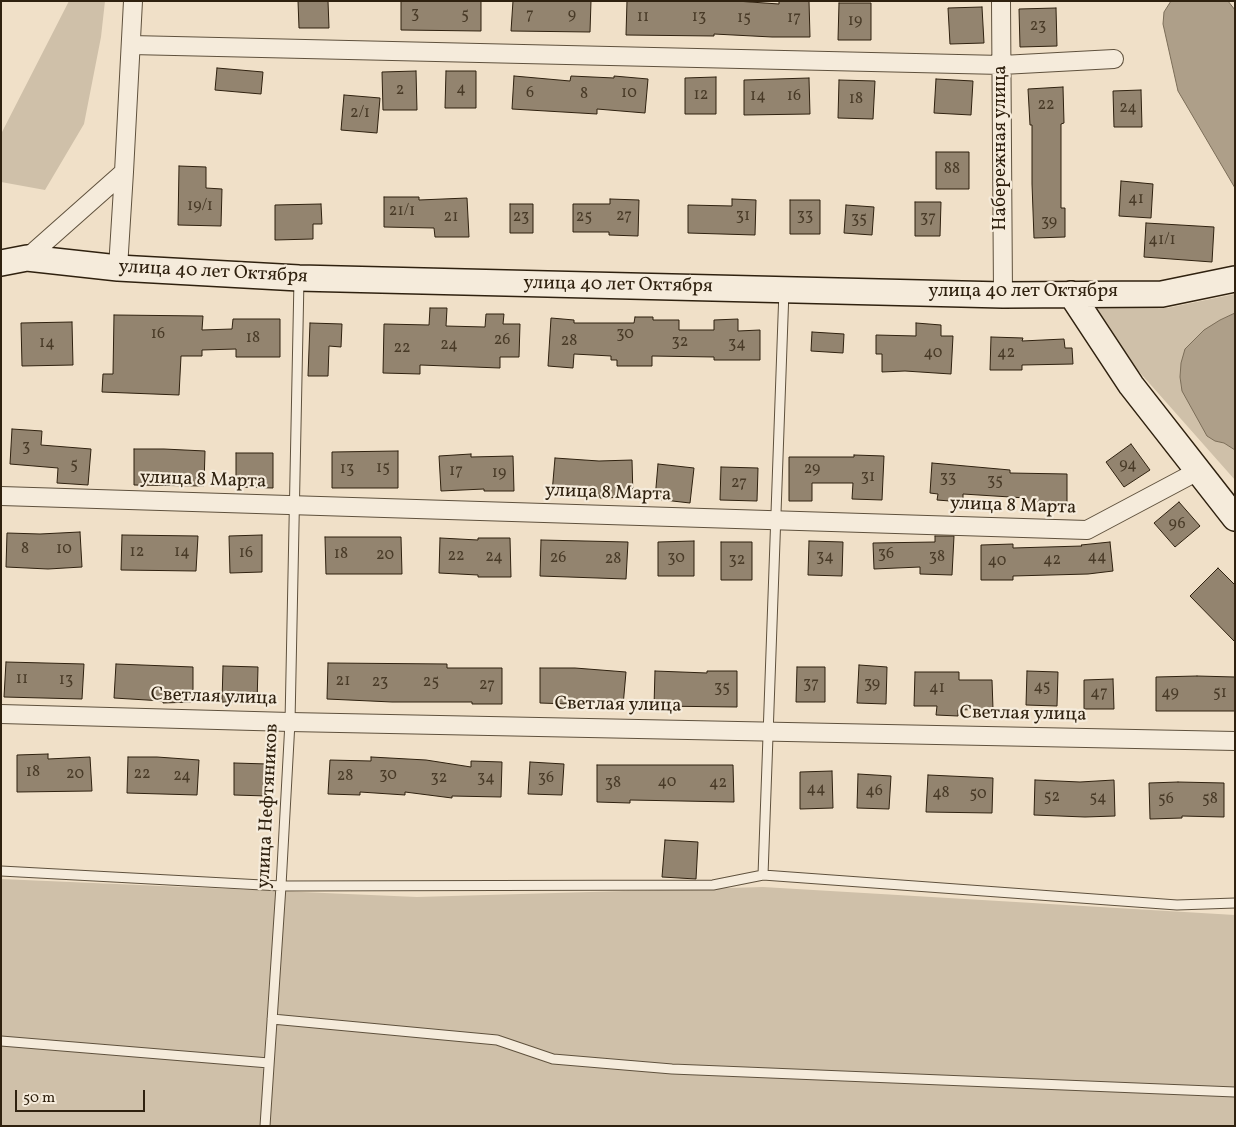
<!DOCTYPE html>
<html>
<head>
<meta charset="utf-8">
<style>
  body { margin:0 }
  #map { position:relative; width:1236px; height:1127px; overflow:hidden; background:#f0e0c8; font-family:Vollkorn,serif }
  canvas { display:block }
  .frame { position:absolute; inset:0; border:2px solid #2f210f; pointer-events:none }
  .scale { position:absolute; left:15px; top:1090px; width:130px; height:22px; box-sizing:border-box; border:2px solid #2f210f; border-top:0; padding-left:6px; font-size:15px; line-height:18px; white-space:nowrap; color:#2f210f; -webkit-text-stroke:4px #f5ebdb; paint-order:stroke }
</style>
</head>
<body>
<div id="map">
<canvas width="1236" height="1127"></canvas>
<div class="frame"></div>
<div class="scale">50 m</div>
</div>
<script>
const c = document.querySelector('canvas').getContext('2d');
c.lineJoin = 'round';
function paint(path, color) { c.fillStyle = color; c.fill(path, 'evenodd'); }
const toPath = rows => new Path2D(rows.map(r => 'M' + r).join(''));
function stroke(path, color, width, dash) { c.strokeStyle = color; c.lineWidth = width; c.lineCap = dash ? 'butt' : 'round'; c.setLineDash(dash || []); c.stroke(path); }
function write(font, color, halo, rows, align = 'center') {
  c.font = font + ' Vollkorn,serif'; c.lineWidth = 4.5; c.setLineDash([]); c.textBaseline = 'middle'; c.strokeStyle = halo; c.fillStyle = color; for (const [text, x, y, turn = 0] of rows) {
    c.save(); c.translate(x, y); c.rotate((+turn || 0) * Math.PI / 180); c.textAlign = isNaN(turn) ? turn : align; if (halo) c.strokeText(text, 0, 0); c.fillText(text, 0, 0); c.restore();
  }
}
paint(toPath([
  [69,1,105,1,101,37,84,124,45,190,1,182,1,134],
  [1235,294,1235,313,1220,320,1181,363,1180,377,1183,391,1189,403,1215,441,1224,443,1235,450,1235,480,1119,349,1091,308,1167,308],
  [1,879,417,897,763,887,1235,915,1235,1126,1,1126]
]), '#cfc0a9');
const water = toPath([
  [1171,1,1228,1,1235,10,1235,188,1178,91,1163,24,1164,12,1171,1],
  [1235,313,1235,450,1224,443,1215,441,1207,436,1182,391,1180,377,1181,363,1185,349,1204,330,1220,320,1235,313]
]);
paint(water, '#ae9f89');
stroke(water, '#7b6d58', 1);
const building = toPath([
  [298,1,328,1,329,28,299,28,298,1],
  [401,1,481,1,481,31,401,30,401,1],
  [513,1,591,1,590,32,511,31,513,1],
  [627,1,736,1,779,4,779,1,809,1,810,37,772,37,714,34,714,36,626,35,627,1],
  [839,3,871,3,871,40,838,40,839,3],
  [982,7,984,43,950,44,948,8,982,7],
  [1056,8,1057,46,1020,47,1019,9,1056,8],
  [217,68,263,72,261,94,215,90,217,68],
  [416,71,417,110,383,110,382,72,416,71],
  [446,71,476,71,476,108,445,108,446,71],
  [514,76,570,81,571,76,614,78,614,76,648,79,645,113,597,109,597,114,512,109,514,76],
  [716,77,716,114,685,114,685,78,716,77],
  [809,78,810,114,744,115,744,80,809,78],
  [936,79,973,81,971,115,934,113,936,79],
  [839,80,875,81,873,119,838,118,839,80],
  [1063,87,1064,123,1061,124,1061,208,1065,208,1065,237,1034,238,1032,184,1032,125,1030,125,1028,89,1063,87],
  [1141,90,1142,127,1114,127,1113,91,1141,90],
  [344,95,380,98,377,133,341,130,344,95],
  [936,152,969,152,969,189,936,189,936,152],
  [179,166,206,167,206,188,222,189,221,226,178,225,179,166],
  [1121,181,1153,184,1151,218,1119,216,1121,181],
  [384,197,419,197,419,200,467,198,469,237,435,237,434,228,384,227,384,197],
  [610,199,639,200,638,236,609,235,609,232,573,232,573,204,610,204,610,199],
  [732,199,756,200,755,235,688,233,688,205,732,206,732,199],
  [790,200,820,200,820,234,790,234,790,200],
  [915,202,941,202,940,236,915,236,915,202],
  [321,204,322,224,313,224,313,239,275,240,275,205,321,204],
  [510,204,533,204,533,233,510,233,510,204],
  [846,205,874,207,872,235,844,233,846,205],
  [1146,223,1214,227,1212,262,1144,257,1146,223],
  [430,308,447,308,446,326,485,327,486,314,504,314,503,324,520,324,519,357,500,357,500,368,420,365,420,374,383,373,384,324,429,325,430,308],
  [114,315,203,316,202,330,232,329,233,319,280,319,280,357,236,357,236,349,202,350,202,356,181,356,179,395,102,392,103,374,113,374,114,315],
  [635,317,653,317,653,320,679,320,679,330,714,330,714,320,738,319,738,331,760,330,760,360,714,360,714,357,652,356,652,366,617,366,617,360,611,360,611,356,574,354,573,368,548,366,551,318,574,320,574,323,634,323,635,317],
  [72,322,73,365,22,366,21,323,72,322],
  [310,323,342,324,341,347,329,346,328,376,308,376,310,323],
  [916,323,941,325,941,336,953,336,951,374,905,371,882,372,882,354,876,354,876,335,916,336,916,323],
  [812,332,844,334,843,353,811,351,812,332],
  [991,337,1023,338,1022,341,1064,339,1065,348,1072,348,1073,364,1022,365,1022,370,990,370,991,337],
  [12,429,42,431,41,445,91,449,88,485,57,483,58,468,10,464,12,429],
  [1131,444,1150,470,1124,487,1106,462,1131,444],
  [134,449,164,449,205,451,204,486,134,485,134,449],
  [398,451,398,488,332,488,332,452,398,451],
  [236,453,273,453,273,488,236,487,236,453],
  [471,454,471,457,513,456,514,491,484,491,484,489,441,491,439,456,471,454],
  [854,455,884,456,882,500,852,499,853,483,812,483,812,501,789,501,789,457,854,457,854,455],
  [555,458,599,461,632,460,633,497,600,498,600,496,552,493,555,458],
  [932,463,1010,470,1010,473,1067,474,1067,504,1026,504,1026,498,963,494,963,502,937,500,938,494,930,493,932,463],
  [658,464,694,468,690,503,655,499,658,464],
  [721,467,758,468,757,501,720,500,721,467],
  [1179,502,1200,526,1175,547,1154,523,1179,502],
  [80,532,82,567,48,569,6,567,7,533,40,534,80,532],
  [122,535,198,536,196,571,121,570,122,535],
  [262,535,262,572,230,573,229,536,262,535],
  [935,536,954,536,952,575,920,574,920,567,874,569,873,543,935,542,935,536],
  [325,537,401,537,402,574,326,574,325,537],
  [440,538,478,540,478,538,510,538,511,577,478,577,478,575,439,573,440,538],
  [541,540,628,542,626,579,540,576,541,540],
  [694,541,694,576,658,576,658,542,694,541],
  [809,541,843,542,842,576,808,575,809,541],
  [721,542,752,542,752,580,721,580,721,542],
  [1110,542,1113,571,1088,574,1013,576,1013,580,981,580,981,545,1013,544,1013,548,1082,546,1081,545,1110,542],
  [1218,568,1235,585,1235,642,1190,596,1218,568],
  [6,662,84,664,82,699,4,697,6,662],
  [328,663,447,664,447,668,502,668,502,704,472,704,472,702,392,702,327,699,328,663],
  [116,664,193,667,193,702,163,703,163,701,114,698,116,664],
  [859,665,887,667,886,704,857,703,859,665],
  [223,666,258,667,257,703,222,702,223,666],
  [797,667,825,667,825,702,796,702,797,667],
  [540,668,575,668,626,672,623,706,569,702,569,704,540,703,540,668],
  [655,671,707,673,707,671,737,671,737,707,654,706,655,671],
  [1027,671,1058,672,1057,706,1026,705,1027,671],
  [915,672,959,672,959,680,992,680,993,709,958,710,958,716,936,715,937,706,914,706,915,672],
  [1197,676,1235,677,1235,711,1156,711,1156,677,1197,676],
  [1113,679,1114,709,1084,709,1084,680,1113,679],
  [48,754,48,759,90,757,92,791,17,792,17,755,48,754],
  [128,757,157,757,199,760,197,795,127,793,128,757],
  [371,757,426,760,471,767,471,761,502,762,501,797,452,796,452,798,405,792,405,795,360,792,360,795,328,794,330,760,371,761,371,757],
  [530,762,564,764,562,795,528,794,530,762],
  [234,763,268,764,267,796,234,795,234,763],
  [597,765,733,765,734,802,630,800,630,803,597,802,597,765],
  [832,771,833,808,800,809,800,772,832,771],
  [858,774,891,776,889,809,857,808,858,774],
  [928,775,993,778,992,813,926,812,928,775],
  [1035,780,1080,782,1114,780,1115,816,1085,817,1034,815,1035,780],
  [1178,782,1224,783,1224,817,1182,816,1182,818,1150,819,1149,783,1178,782],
  [665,840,698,842,696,879,662,877,665,840]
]);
paint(building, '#93846f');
stroke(building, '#2f210f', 1);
const lane = toPath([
  [1,871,281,886,713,885,763,875,1177,905,1235,903],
  [763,875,784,290],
  [272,1019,497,1040,553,1059,672,1069,1235,1092],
  [1,1041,269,1063],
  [265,1126,281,886,290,722,299,279]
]);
const street = toPath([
  [1001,1,1003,295],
  [131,45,1002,65,1114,59],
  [27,258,124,172,133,1],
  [118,268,124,172],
  [1,496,1087,530,1198,471],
  [1,714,290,722,1235,741]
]);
const secondary = toPath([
  [1,263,27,258,118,268,299,278,1003,295,1162,294,1235,279],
  [1071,294,1131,385,1235,518]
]);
stroke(lane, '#5f513d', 11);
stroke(street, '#5f513d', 20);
stroke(secondary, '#2f210f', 28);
stroke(lane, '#f5ebdb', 9);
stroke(street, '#f5ebdb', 18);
stroke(secondary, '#f5ebdb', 25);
write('16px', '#483a27', null, [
  ["3",415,15],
  ["5",465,16],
  ["7",530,16],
  ["9",572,16],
  ["11",643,18],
  ["13",699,18],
  ["15",744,19],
  ["17",794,19],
  ["19",855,22],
  ["23",1038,27],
  ["4",461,90],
  ["2",400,91],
  ["6",530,94],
  ["10",629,94],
  ["8",584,95],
  ["12",701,96],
  ["14",758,97],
  ["16",794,97],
  ["18",856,100],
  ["22",1046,106],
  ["24",1128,109],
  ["2/1",360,114],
  ["88",952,170],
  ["41",1136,200],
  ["19/1",200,207],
  ["21/1",402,212],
  ["27",624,217],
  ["31",743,217],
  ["33",805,217],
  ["21",451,218],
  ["23",521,218],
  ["25",584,218],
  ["37",928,219],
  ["35",859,220],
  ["39",1049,223],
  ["41/1",1162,241],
  ["16",158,335],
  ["30",625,335],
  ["18",253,339],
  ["26",502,341],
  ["28",569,342],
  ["32",680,343],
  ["14",47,344],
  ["34",737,345],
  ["24",449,346],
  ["22",402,349],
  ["40",933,354],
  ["42",1006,354],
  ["3",26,448],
  ["5",74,466],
  ["94",1128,466],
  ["15",383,469],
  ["13",347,470],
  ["29",812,470],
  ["17",456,472],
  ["19",499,474],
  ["31",868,478],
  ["33",948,479],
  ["35",995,482],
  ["27",739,484],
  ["96",1177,525],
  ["8",25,550],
  ["10",64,550],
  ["12",137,553],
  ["14",182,553],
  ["16",246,554],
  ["18",341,555],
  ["36",886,555],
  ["20",385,556],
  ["22",456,557],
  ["24",494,558],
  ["34",825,558],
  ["38",937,558],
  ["44",1097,558],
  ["26",558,559],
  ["30",676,559],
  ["28",613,560],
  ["32",737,561],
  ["42",1052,561],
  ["40",997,562],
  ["11",22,680],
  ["13",66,681],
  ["21",343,682],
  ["23",380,683],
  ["25",431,683],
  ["37",811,685],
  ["39",872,685],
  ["27",487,686],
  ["45",1042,688],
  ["35",722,689],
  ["41",937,689],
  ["47",1099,694],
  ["49",1170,694],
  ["51",1220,694],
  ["18",33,773],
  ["20",75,775],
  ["22",142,775],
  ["30",388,776],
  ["24",182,777],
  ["28",345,777],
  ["32",439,779],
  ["34",486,779],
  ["36",546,779],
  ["40",667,783],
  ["38",613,784],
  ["42",718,784],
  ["44",816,790],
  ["46",874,792],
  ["48",941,794],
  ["50",978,795],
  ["52",1052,798],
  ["54",1098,799],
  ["56",1166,800],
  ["58",1210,800]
]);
write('19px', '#2f210f', '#f5ebdb', [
  ["Набережная улица",1002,148,-90],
  ["улица 40 лет Октября",213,273,3],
  ["улица 40 лет Октября",618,286,1],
  ["улица 40 лет Октября",1023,293],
  ["улица 8 Марта",203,481,2],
  ["улица 8 Марта",608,494,2],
  ["улица 8 Марта",1013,507,2],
  ["Светлая улица",214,698,2],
  ["Светлая улица",618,706,1],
  ["Светлая улица",1023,715,1],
  ["улица Нефтяников",269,806,-87]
]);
</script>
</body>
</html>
